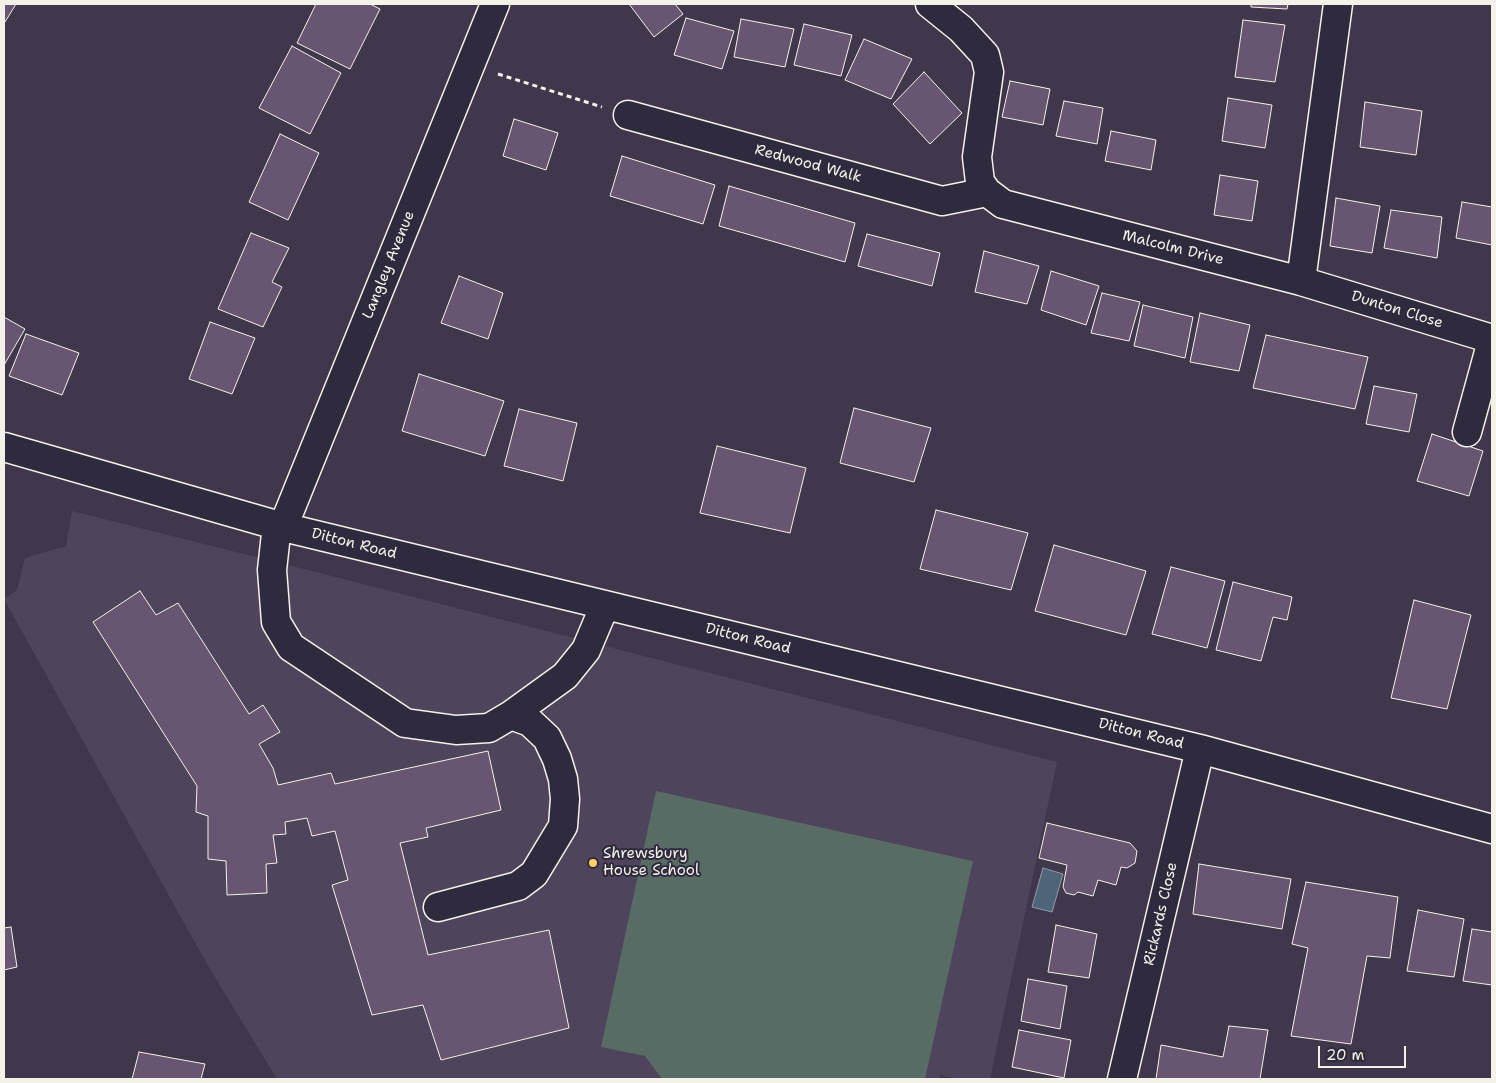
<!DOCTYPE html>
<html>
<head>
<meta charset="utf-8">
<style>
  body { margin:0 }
  #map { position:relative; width:1496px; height:1083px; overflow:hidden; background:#40374d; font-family:"Shantell Sans",sans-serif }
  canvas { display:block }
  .frame { position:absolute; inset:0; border:5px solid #f4f1e8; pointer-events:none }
  .scale { position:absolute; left:1318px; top:1046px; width:88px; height:22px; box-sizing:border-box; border:2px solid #f4f1e8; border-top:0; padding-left:6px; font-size:15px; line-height:18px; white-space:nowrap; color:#f4f1e8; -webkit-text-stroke:4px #2f2a3d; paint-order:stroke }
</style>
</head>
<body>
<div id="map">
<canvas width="1496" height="1083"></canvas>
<div class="frame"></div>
<div class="scale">20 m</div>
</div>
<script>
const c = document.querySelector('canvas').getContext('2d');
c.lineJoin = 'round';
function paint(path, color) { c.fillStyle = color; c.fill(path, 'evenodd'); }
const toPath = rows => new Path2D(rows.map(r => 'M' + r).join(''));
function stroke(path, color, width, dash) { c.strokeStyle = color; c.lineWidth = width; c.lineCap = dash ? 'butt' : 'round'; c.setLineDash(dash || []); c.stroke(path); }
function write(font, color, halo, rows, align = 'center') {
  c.font = font + ' "Shantell Sans",sans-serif'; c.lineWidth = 4; c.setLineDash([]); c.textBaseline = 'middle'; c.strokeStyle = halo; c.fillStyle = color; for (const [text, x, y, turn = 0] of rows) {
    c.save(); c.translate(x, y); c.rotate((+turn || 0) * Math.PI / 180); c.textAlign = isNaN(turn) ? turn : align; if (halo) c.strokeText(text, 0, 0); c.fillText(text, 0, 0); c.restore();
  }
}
paint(toPath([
  [72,511,320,573,1057,762,990,1079,958,1079,940,1075,939,1079,277,1079,207,964,4,599,17,590,25,558,66,546]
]), '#4e445b');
paint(toPath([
  [656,791,973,861,925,1079,662,1079,645,1056,601,1047]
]), '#586b64');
const water = toPath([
  [1043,868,1063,874,1052,912,1032,907,1043,868]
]);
paint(water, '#4e6479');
stroke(water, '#909ca5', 1);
const building = toPath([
  [4,4,16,4,5,22,4,21,4,4],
  [316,4,370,4,380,9,350,69,297,43,316,4],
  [629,4,675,4,683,14,654,37,629,4],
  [1251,4,1288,4,1287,9,1251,7,1251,4],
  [686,18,734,31,722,69,674,55,686,18],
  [741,19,794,29,785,67,734,57,741,19],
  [1243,20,1285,25,1275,82,1235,77,1243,20],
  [804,24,852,35,841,76,794,65,804,24],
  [864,39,912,59,891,99,845,80,864,39],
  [292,46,341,73,310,134,259,108,292,46],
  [924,72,962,113,930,144,893,104,924,72],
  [1010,81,1050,89,1043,125,1002,117,1010,81],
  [1228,98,1272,105,1265,148,1222,141,1228,98],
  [1064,101,1103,108,1097,144,1056,136,1064,101],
  [1365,102,1422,111,1416,155,1360,147,1365,102],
  [514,119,558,133,546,170,503,156,514,119],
  [1111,131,1156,140,1151,170,1105,161,1111,131],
  [280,134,319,153,288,220,249,202,280,134],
  [622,156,715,185,703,224,610,196,622,156],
  [1220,175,1258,181,1252,221,1214,215,1220,175],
  [729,186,855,223,845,262,719,226,729,186],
  [1336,198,1380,206,1372,253,1330,246,1336,198],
  [1462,202,1492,207,1492,245,1456,238,1462,202],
  [1391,210,1442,217,1437,258,1384,248,1391,210],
  [251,233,289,248,272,282,282,287,263,327,218,309,251,233],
  [867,234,940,253,932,286,858,266,867,234],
  [984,251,1039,266,1027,304,975,292,984,251],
  [1051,271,1099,286,1086,325,1041,310,1051,271],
  [459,276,503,293,488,339,441,323,459,276],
  [1102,293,1140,302,1129,341,1091,333,1102,293],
  [1143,305,1193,317,1185,358,1134,346,1143,305],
  [1200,313,1250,325,1239,371,1190,362,1200,313],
  [4,317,25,329,4,365,4,317],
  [210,322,255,338,232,394,189,379,210,322],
  [26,334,79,353,62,395,9,376,26,334],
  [1266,335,1368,357,1355,409,1253,388,1266,335],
  [419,374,504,401,485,456,402,431,419,374],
  [1374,386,1417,394,1409,432,1366,424,1374,386],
  [854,408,931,428,914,482,840,463,854,408],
  [519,409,577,423,563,481,504,466,519,409],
  [1432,434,1483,451,1469,496,1417,481,1432,434],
  [717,446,806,468,790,533,700,513,717,446],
  [936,510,1028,533,1011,590,920,569,936,510],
  [1054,545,1146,571,1126,635,1035,611,1054,545],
  [1171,567,1225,581,1207,648,1152,634,1171,567],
  [1233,582,1292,597,1287,620,1273,617,1261,661,1216,650,1233,582],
  [140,591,156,615,178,603,249,714,263,705,280,732,259,744,273,768,278,785,331,773,335,784,488,751,501,810,426,828,428,837,400,843,428,955,549,930,569,1028,441,1060,423,1005,372,1015,332,885,348,880,335,831,312,836,307,818,285,822,286,834,273,835,277,863,266,864,267,893,227,895,226,861,208,859,208,816,196,812,197,786,93,622,140,591],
  [1414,600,1471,615,1447,709,1391,698,1414,600],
  [1047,823,1130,843,1137,851,1135,863,1127,868,1121,867,1116,885,1098,880,1093,896,1078,892,1074,895,1066,893,1063,887,1067,865,1039,858,1047,823],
  [1199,864,1291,879,1282,929,1193,914,1199,864],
  [1306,882,1398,897,1390,958,1367,956,1351,1044,1291,1036,1308,948,1292,944,1306,882],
  [1418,910,1464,919,1454,977,1407,971,1418,910],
  [1056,925,1097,934,1089,978,1048,972,1056,925],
  [11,927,17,967,4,970,4,928,11,927],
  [1472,929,1492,932,1492,985,1463,981,1472,929],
  [1028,979,1067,986,1060,1029,1021,1021,1028,979],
  [1229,1026,1268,1030,1260,1079,1156,1079,1161,1045,1223,1057,1229,1026],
  [1019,1030,1071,1040,1064,1078,1012,1067,1019,1030],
  [139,1052,205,1064,201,1079,132,1079,139,1052]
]);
paint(building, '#665671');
stroke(building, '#f4f1e8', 1);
const minor = toPath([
  [930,4,961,29,985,55,989,72,977,157,980,182,987,192,1003,204,1301,281,1338,4],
  [628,115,942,201,987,192],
  [1301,281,1492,339],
  [1467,432,1492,341],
  [4,447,283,527,1200,749,1492,829],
  [277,525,272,570,276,622,291,647,405,723,456,730,489,728,511,715,565,676,586,650,605,605],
  [283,527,495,4],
  [438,907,518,886,534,874,563,826,565,799,563,779,557,759,547,738,530,722,511,715],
  [1122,1079,1200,749]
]);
stroke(minor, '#f4f1e8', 31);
stroke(toPath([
  [498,74,602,107]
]), '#f4f1e8', 3, [5, 4]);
stroke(minor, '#2f2a3d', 28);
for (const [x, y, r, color] of [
  [593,863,5,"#ffd166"]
]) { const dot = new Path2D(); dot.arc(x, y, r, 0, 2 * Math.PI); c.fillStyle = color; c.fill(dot); stroke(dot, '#2f2a3d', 2); }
write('15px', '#f4f1e8', '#2f2a3d', [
  ["Redwood Walk",808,164,15],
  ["Malcolm Drive",1173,248,14],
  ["Langley Avenue",389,265,-68],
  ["Dunton Close",1397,310,17],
  ["Ditton Road",354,544,14],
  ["Ditton Road",748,639,14],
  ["Ditton Road",1141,734,14],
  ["Rickards Close",1161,914,-77]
]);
write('15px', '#f4f1e8', '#2f2a3d', [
  ["Shrewsbury",603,854],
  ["House School",603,871]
], 'left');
</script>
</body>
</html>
